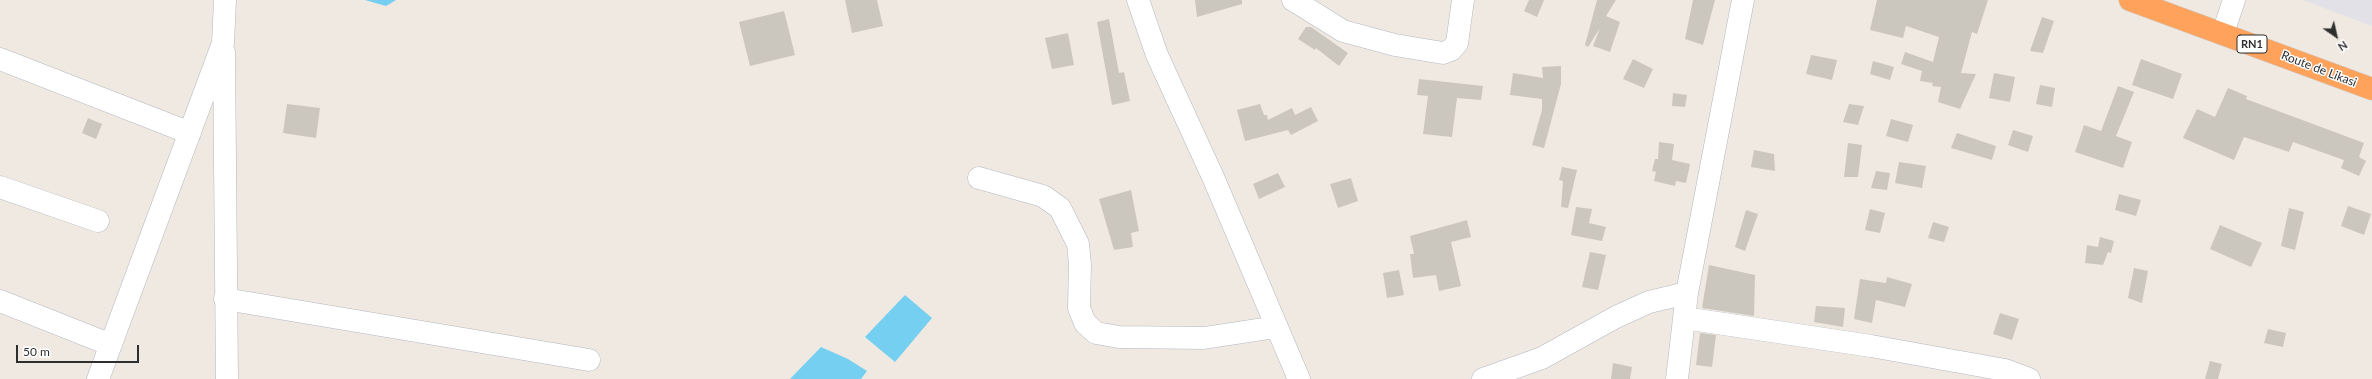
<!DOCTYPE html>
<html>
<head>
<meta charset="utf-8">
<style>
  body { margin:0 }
  #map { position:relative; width:2372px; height:379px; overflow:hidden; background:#efe9e1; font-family:Lato,sans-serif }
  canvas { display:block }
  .north { position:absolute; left:2316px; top:16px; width:40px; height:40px; -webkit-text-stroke:3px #fff; paint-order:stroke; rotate:146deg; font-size:11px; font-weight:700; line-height:16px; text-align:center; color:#2e2e2e }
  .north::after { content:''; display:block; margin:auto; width:14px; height:18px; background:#2e2e2e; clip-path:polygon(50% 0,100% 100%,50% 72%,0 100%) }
  .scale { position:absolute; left:16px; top:345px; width:123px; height:18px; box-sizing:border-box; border:2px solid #2e2e2e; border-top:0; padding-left:5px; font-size:12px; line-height:14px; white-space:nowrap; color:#2e2e2e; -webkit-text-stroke:3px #fff; paint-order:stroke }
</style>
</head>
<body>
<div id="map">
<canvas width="2372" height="379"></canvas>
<div class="north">N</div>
<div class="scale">50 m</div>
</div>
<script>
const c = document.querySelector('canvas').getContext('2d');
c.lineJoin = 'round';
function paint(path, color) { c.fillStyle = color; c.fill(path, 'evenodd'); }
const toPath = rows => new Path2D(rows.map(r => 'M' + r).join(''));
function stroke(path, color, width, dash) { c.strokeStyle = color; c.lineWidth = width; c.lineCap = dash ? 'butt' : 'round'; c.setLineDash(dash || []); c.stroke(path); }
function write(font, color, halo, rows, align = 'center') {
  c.font = font + ' Lato,sans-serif'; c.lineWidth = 3; c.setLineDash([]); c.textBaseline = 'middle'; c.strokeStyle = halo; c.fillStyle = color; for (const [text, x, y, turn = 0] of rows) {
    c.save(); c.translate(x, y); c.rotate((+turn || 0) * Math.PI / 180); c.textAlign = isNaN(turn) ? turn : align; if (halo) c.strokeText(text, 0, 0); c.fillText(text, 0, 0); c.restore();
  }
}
paint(toPath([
  [2303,0,2372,0,2372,26]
]), '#e3e1e8');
paint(toPath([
  [365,0,396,0,386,6],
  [905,295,932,318,895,362,865,337],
  [821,347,848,359,867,371,861,379,790,379]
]), '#75cff0');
paint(toPath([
  [845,0,877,0,883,26,852,33],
  [1195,0,1242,0,1242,4,1197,17],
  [1529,0,1544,0,1537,17,1524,11],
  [1597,0,1616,0,1606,16,1620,22,1610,52,1593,46,1600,28,1588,47,1585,45],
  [1693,0,1715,0,1703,45,1685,39],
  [1877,0,1988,0,1977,34,1972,32,1961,73,1976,74,1960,109,1938,102,1941,87,1932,86,1933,83,1920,81,1922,71,1901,64,1905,52,1933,62,1939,37,1906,26,1903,38,1870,30],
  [784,11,795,55,750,66,739,22],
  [2042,17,2054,21,2043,53,2030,51],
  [1109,19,1119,73,1124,72,1130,101,1112,105,1097,22],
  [1306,27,1311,27,1348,53,1339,66,1316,48,1315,50,1298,39],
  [1068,33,1074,65,1052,69,1045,38],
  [1811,55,1837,60,1832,80,1806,74],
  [1633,59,1653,69,1644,88,1623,79],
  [2141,59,2182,74,2173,99,2132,85],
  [1873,61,1894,67,1890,80,1870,74],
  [1561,66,1561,84,1544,148,1532,145,1542,110,1542,99,1510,95,1513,73,1543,78,1542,67],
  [1994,73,2015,77,2010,102,1989,98],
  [1419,79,1483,86,1481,100,1457,98,1452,137,1423,134,1428,96,1417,95],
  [2040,85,2055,88,2052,107,2036,104],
  [2118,86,2134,92,2116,136,2132,142,2123,168,2075,152,2084,125,2101,131],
  [2228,88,2247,96,2246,99,2364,143,2359,157,2366,161,2359,176,2341,168,2344,160,2293,142,2289,152,2244,137,2234,160,2183,138,2197,109,2215,117],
  [1673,93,1687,95,1685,107,1672,106],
  [287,104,320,108,316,138,283,133],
  [1260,104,1264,115,1267,115,1268,120,1292,108,1295,115,1311,107,1318,121,1291,135,1288,130,1245,141,1237,110],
  [1849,104,1864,106,1858,125,1843,122],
  [88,118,102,124,96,139,82,133],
  [1891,119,1913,125,1908,142,1886,136],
  [2013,130,2033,136,2028,152,2008,145],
  [1957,133,1996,146,1992,160,1951,148],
  [1659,142,1674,144,1672,160,1690,164,1686,183,1676,181,1675,186,1654,181,1656,172,1652,171,1655,159,1658,159],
  [1848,143,1862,145,1858,177,1844,177],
  [1754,150,1774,154,1775,171,1751,167],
  [1899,162,1926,166,1922,188,1895,183],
  [1562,167,1577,170,1568,208,1561,207,1563,181,1559,180],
  [1876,171,1890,173,1887,190,1871,188],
  [1278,173,1285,187,1259,199,1253,184],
  [1351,178,1358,201,1338,208,1330,184],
  [1131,190,1139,231,1131,233,1133,247,1114,250,1099,199],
  [2119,194,2141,200,2136,216,2115,210],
  [2348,206,2371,214,2364,235,2341,226],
  [1576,207,1592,209,1589,223,1606,227,1602,241,1571,235],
  [2289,208,2304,212,2295,250,2281,246],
  [1870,209,1885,213,1880,233,1865,230],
  [1746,210,1758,214,1745,251,1735,247],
  [1467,220,1471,237,1451,242,1461,286,1439,291,1436,275,1413,278,1410,254,1414,254,1410,236],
  [1933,222,1949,227,1944,242,1928,238],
  [2220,225,2262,243,2251,267,2210,249],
  [2100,237,2114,241,2111,253,2108,252,2103,265,2085,263,2087,245,2098,247],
  [1590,252,1606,255,1598,290,1582,287],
  [1709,265,1755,275,1754,316,1702,308],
  [2134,268,2148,271,2142,303,2128,298],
  [1399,270,1404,295,1387,298,1383,273],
  [1887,277,1912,284,1905,307,1876,300,1872,323,1854,319,1860,279,1886,283],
  [1816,306,1845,308,1843,327,1814,322],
  [2000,313,2019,319,2012,340,1993,334],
  [2268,329,2286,333,2283,347,2264,343],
  [1700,333,1716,335,1712,367,1696,365],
  [2210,361,2222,364,2218,379,2205,379],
  [1613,363,1632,367,1630,379,1611,379]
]), '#cbc7bf');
const minor = toPath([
  [1138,0,1157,55,1213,177,1299,379],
  [1293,0,1343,31,1395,45,1443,53,1451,50,1457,43,1463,0],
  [2223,33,2234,0],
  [224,52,227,379],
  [0,59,190,133],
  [979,178,1043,196,1060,208,1078,244,1080,265,1079,308,1085,323,1096,333,1119,337,1204,338,1276,327],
  [0,187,98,221],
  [225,299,589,360],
  [0,301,111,345],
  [1684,318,1871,346,2005,370,2029,379],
  [98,379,223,43,225,0],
  [1483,379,1542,358,1616,317,1649,302,1687,293],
  [1677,379,1687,293,1743,0]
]);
const highway = toPath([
  [2130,0,2372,89]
]);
stroke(minor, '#b4b7c1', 23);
stroke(highway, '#c9c9c9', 23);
stroke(minor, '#fff', 22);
stroke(highway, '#ffa35c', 22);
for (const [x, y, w] of [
  [2252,44,30]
]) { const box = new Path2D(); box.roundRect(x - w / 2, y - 9, w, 18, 3); c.fillStyle = '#fff'; c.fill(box); stroke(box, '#2e2e2e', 1); }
write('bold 11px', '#2e2e2e', null, [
  ["RN1",2252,44]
]);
write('12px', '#2e2e2e', '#fff', [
  ["Route de Likasi",2319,69,21]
]);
</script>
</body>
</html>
